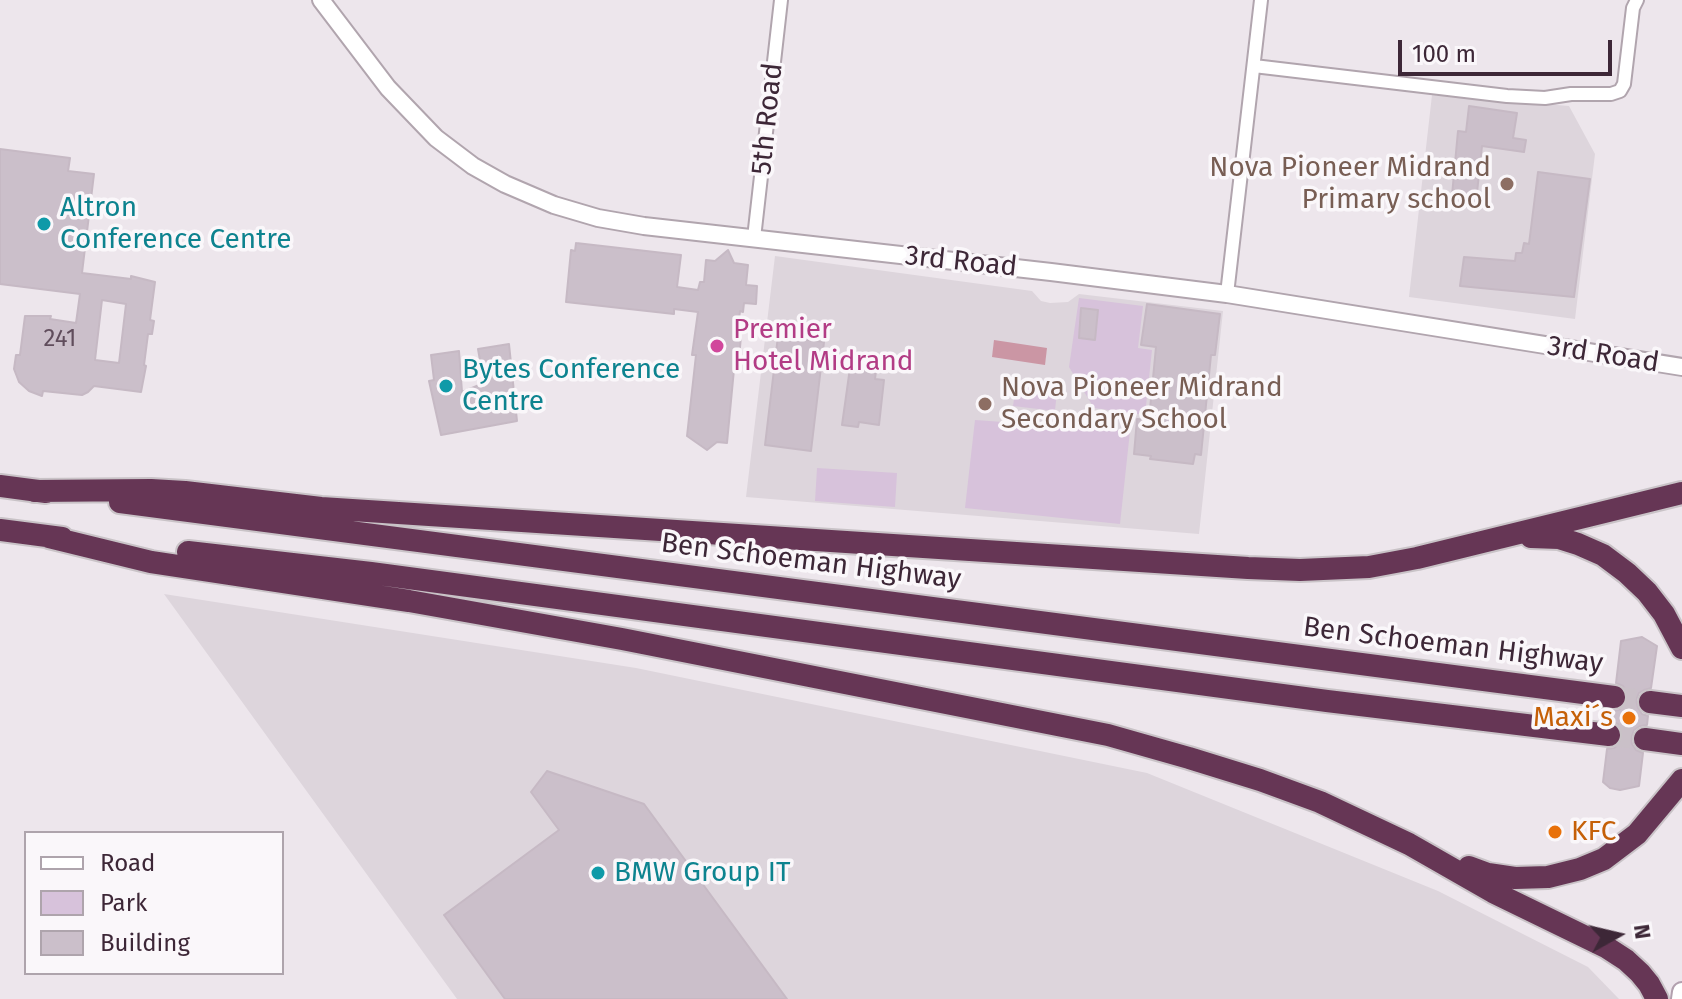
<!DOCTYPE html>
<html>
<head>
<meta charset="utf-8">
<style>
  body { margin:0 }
  #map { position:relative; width:1682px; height:999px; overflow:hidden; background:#ede6ec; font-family:"Fira Sans",sans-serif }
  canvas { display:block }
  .legend { position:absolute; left:24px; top:831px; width:260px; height:144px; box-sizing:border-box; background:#faf7fa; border:2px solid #aea4ac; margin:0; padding:10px 14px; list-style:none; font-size:24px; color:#3d2737 }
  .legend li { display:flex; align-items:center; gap:16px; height:40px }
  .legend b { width:40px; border:2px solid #aea4ac }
  .north { position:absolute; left:1578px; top:895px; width:80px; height:80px; -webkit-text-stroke:6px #faf7fa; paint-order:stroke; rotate:82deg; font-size:22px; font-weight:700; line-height:32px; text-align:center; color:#3d2737 }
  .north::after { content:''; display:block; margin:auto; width:28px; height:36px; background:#3d2737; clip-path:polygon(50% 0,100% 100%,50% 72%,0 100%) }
  .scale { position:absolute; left:1398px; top:40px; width:214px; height:36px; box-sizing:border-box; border:4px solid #3d2737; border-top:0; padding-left:10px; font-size:24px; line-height:28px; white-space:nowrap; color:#3d2737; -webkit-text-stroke:6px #faf7fa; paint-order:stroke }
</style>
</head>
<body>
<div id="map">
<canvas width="1682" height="999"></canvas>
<ul class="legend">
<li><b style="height:10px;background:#fff"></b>Road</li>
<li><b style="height:22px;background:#d7c2db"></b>Park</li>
<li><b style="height:22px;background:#cbbfca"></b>Building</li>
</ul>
<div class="north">N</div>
<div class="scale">100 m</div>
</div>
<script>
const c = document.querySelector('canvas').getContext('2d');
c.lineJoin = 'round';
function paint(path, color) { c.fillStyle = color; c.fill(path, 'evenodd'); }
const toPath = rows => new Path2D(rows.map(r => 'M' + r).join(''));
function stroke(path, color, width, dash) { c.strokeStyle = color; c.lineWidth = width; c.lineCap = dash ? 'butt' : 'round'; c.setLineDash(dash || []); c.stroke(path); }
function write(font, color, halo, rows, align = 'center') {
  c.font = font + ' "Fira Sans",sans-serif'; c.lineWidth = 7; c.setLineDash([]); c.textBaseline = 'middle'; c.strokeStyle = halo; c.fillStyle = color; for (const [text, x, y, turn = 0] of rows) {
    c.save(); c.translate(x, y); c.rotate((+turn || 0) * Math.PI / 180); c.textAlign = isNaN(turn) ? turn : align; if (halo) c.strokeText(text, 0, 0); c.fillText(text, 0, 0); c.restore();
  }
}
paint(toPath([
  [1432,95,1569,106,1595,154,1575,319,1409,297],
  [775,256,1032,291,1041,301,1050,303,1068,302,1079,294,1223,311,1199,534,746,497],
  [164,594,636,668,1147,773,1438,891,1588,967,1619,999,457,999]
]), '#ddd5dc');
paint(toPath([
  [1079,298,1143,306,1138,348,1152,350,1145,415,1094,408,1069,367],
  [1016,385,1057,390,1055,411,1013,406],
  [975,420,1130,431,1120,524,965,508],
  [817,468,897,473,895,507,815,501]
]), '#d7c2db');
paint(toPath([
  [994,340,1047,348,1045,365,992,357]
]), '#cb96a4');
const building = toPath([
  [1469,106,1517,113,1513,138,1526,140,1524,152,1482,146,1476,202,1474,202,1473,207,1451,206,1458,131,1466,132,1469,106],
  [0,149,70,158,68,171,94,174,82,273,131,279,131,276,155,282,150,320,154,321,152,334,148,334,144,365,146,366,141,392,94,386,88,392,82,395,43,391,42,396,29,391,19,382,14,369,16,355,20,355,25,316,51,316,50,319,76,323,80,294,0,284,0,149],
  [102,300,126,304,119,363,95,360,102,300],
  [1538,172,1590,179,1574,297,1460,286,1464,257,1515,261,1516,253,1522,253,1524,243,1529,244,1538,172],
  [576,243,681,255,677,287,698,290,700,282,704,282,706,260,715,261,728,250,734,263,748,265,746,285,757,286,756,304,744,303,743,312,740,311,737,336,741,336,739,359,735,359,727,443,717,442,707,450,687,436,696,355,692,355,698,312,674,309,674,314,566,302,571,250,575,251,576,243],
  [1147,304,1220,314,1215,355,1211,355,1201,455,1195,454,1193,464,1150,459,1151,456,1134,454,1137,419,1149,420,1156,347,1141,345,1147,304],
  [1081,308,1098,310,1095,340,1079,338,1081,308],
  [778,336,824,342,811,451,765,445,778,336],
  [509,344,517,421,441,435,429,381,434,380,431,355,459,351,462,392,484,383,478,349,509,344],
  [850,368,876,371,875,379,884,380,879,425,859,422,858,427,842,425,850,368],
  [1642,637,1657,646,1651,688,1644,690,1639,693,1636,700,1638,708,1642,714,1648,716,1647,725,1640,726,1634,730,1631,738,1632,744,1636,750,1643,753,1639,786,1620,790,1610,788,1603,782,1607,749,1614,748,1620,744,1623,736,1621,729,1618,724,1611,721,1612,711,1619,710,1625,706,1628,698,1627,692,1623,686,1616,683,1621,641,1642,637],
  [547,771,644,804,787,999,505,999,444,915,559,830,531,792,547,771]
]);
paint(building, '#cbbfca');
stroke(building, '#c6b9c4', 2);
stroke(toPath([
  [1614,697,1650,702],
  [1609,735,1645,739]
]), '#cac0c8', 22, [22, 11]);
const minor = toPath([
  [1254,66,1507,96,1545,98,1571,94,1611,94,1620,91,1624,84,1633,8,1637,0],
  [754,238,781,0],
  [1227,294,1261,0]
]);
const tertiary = toPath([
  [321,0,388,88,436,138,473,166,505,184,554,205,598,218,644,226,1051,272,1227,294,1682,367]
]);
const secondary = toPath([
  [1681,999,1682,992]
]);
const motorway = toPath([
  [0,486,46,492],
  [34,491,151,490,185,492,321,508,1248,568,1300,570,1369,567,1417,558,1682,493],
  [120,502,1614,697],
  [0,530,62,538],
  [49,537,151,562,409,601,622,639,1108,735,1189,758,1260,780,1320,802,1409,844,1493,892,1606,947,1626,960,1640,973,1649,984,1657,999],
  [1531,537,1559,538,1578,544,1603,555,1627,573,1647,592,1664,614,1682,648],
  [188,552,371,573,1327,701,1609,735],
  [1650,702,1682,706],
  [1645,739,1682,744],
  [1469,867,1488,874,1515,878,1548,877,1580,869,1604,859,1637,834,1682,780]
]);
stroke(minor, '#b1a5ae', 16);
stroke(tertiary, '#b1a5ae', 20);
stroke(secondary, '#b2a0ae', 22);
stroke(motorway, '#c9c3c7', 26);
stroke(minor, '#fff', 12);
stroke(tertiary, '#fff', 16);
stroke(secondary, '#fff', 18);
stroke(motorway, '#663655', 22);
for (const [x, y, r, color] of [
  [1507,184,8,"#8d6e63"],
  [44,224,8,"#0f9aa8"],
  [717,346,8,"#d1479c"],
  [446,386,8,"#0f9aa8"],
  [985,404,8,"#8d6e63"],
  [1629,718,8,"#e8710a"],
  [1555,832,8,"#e8710a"],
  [598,873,8,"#0f9aa8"]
]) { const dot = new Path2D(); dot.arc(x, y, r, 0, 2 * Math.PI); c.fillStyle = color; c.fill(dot); stroke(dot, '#faf7fa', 3); }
write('24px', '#604d5c', null, [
  ["241",60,339]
]);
write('28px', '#3d2737', '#faf7fa', [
  ["5th Road",768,119,-84],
  ["3rd Road",961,262,6],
  ["3rd Road",1603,355,9],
  ["Ben Schoeman Highway",811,562,7],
  ["Ben Schoeman Highway",1453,646,7]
]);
write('28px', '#785e54', '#faf7fa', [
  ["Nova Pioneer Midrand",1491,168],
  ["Primary school",1491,200],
  ["Nova Pioneer Midrand",1001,388,"left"],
  ["Secondary School",1001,420,"left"]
], 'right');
write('28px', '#0d838f', '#faf7fa', [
  ["Altron",60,208],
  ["Conference Centre",60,240],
  ["Bytes Conference",462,370],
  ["Centre",462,402],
  ["BMW Group IT",614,873]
], 'left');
write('28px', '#b23c85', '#faf7fa', [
  ["Premier",733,330],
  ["Hotel Midrand",733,362]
], 'left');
write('28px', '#c56008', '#faf7fa', [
  ["Maxi´s",1613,718],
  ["KFC",1571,832,"left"]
], 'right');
</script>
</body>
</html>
